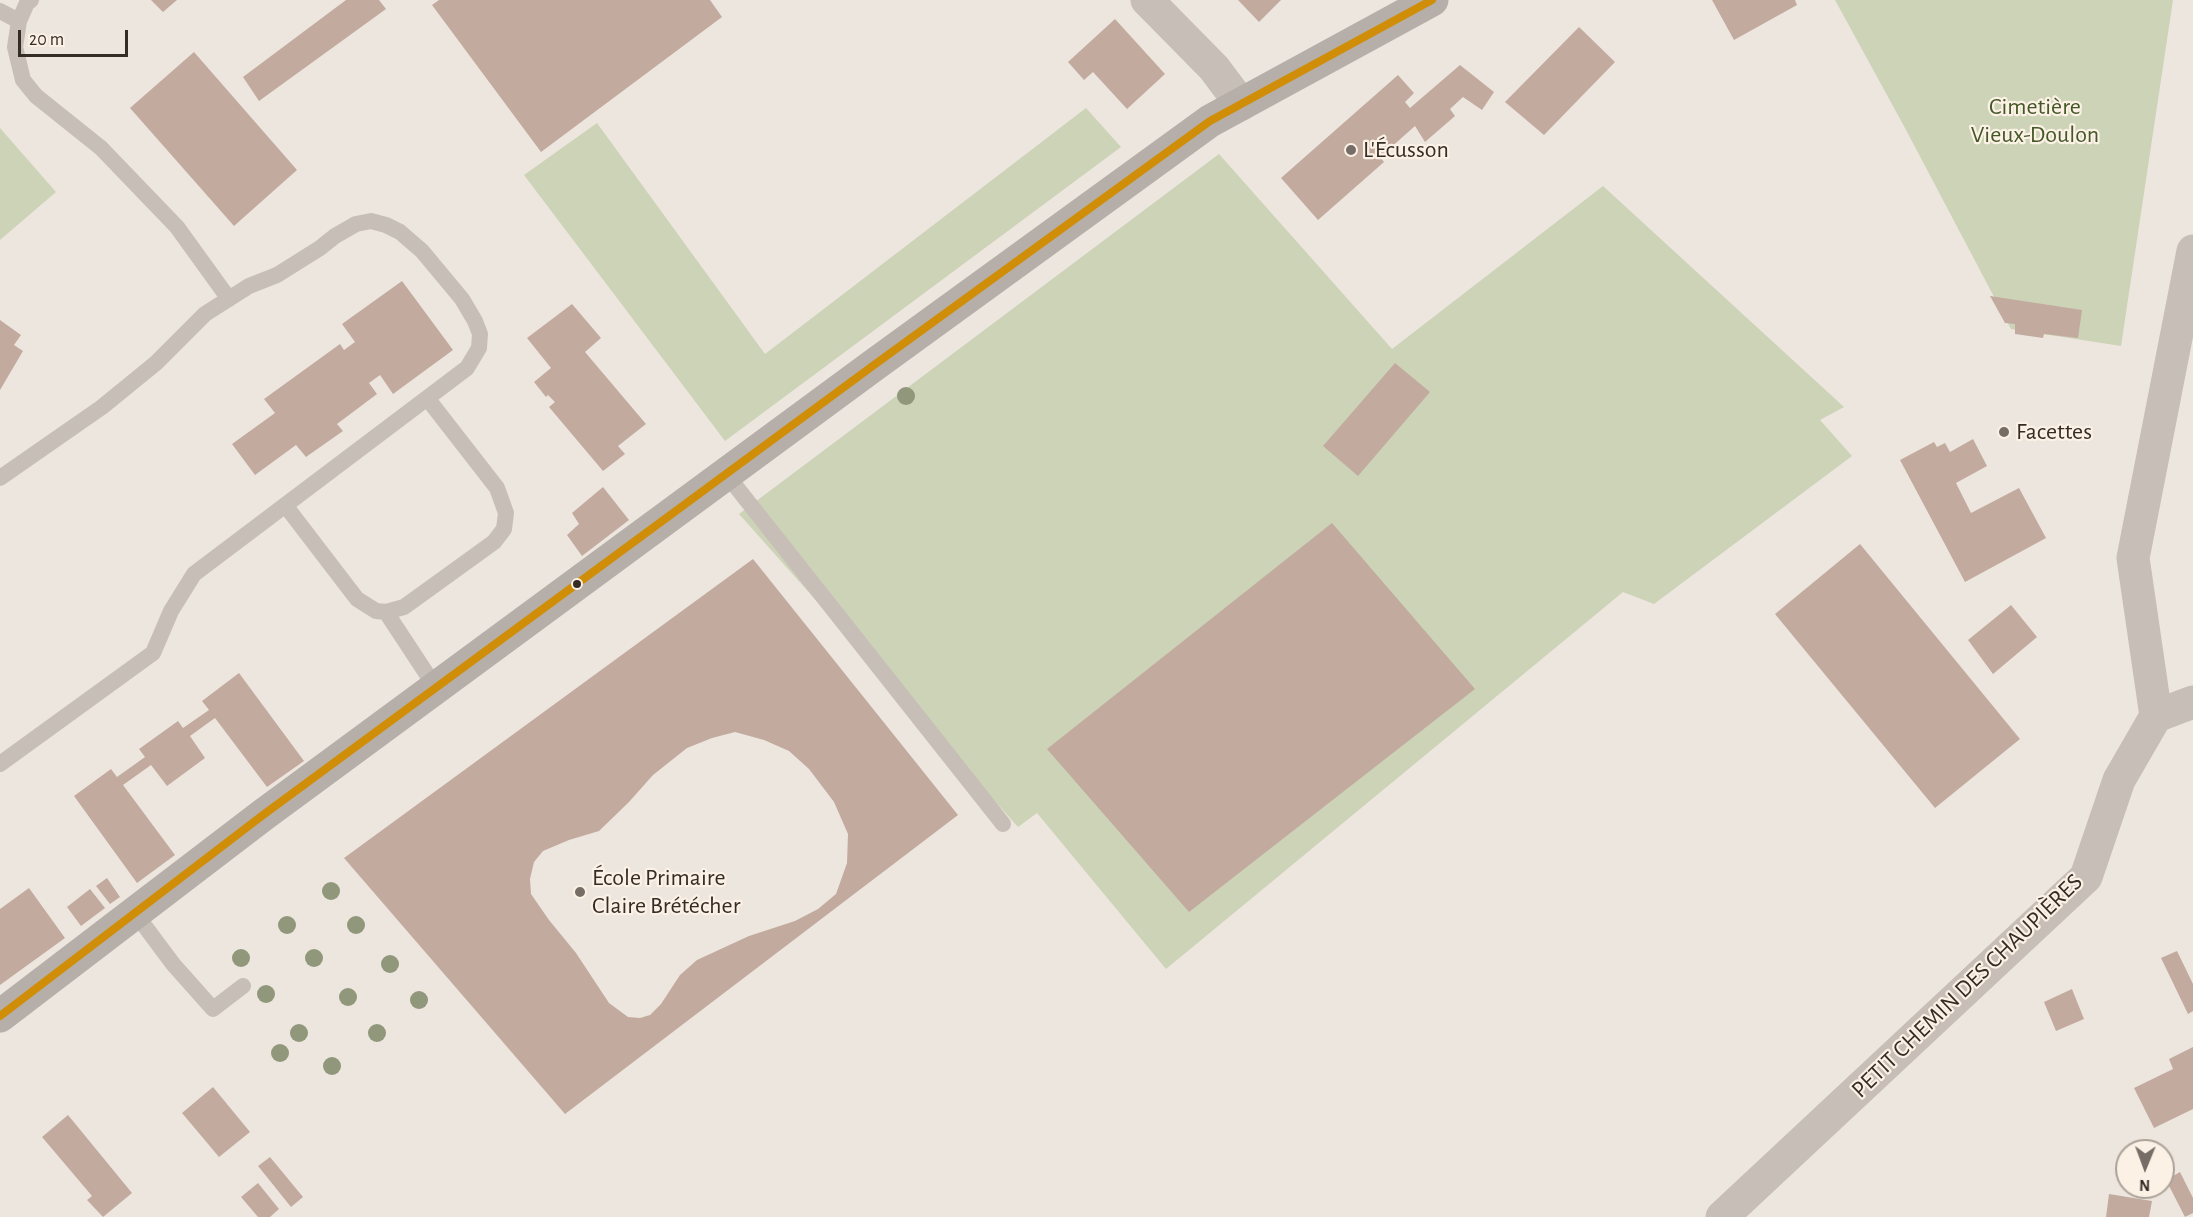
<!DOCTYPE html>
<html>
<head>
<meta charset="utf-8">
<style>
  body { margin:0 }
  #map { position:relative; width:2193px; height:1217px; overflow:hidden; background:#ede6de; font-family:"Alegreya Sans",sans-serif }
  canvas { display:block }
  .north { position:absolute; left:2115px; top:1139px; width:60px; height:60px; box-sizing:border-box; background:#fbf1e5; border:2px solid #aca299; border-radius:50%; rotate:181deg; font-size:16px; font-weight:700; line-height:24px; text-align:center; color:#362c26 }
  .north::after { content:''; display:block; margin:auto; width:21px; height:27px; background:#766d66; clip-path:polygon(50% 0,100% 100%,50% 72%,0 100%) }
  .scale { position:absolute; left:18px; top:30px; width:110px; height:27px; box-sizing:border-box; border:3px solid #362c26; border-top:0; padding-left:8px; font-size:18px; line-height:21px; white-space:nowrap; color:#362c26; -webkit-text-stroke:4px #fbf1e5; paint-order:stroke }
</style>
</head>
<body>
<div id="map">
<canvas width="2193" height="1217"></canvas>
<div class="north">N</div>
<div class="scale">20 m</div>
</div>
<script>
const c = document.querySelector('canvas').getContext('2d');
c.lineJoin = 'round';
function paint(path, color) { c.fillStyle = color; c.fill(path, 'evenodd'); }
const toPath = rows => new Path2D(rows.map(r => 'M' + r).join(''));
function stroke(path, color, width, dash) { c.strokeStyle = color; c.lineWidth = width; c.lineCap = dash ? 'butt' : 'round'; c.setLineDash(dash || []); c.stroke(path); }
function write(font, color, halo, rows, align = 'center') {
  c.font = font + ' "Alegreya Sans",sans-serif'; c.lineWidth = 4.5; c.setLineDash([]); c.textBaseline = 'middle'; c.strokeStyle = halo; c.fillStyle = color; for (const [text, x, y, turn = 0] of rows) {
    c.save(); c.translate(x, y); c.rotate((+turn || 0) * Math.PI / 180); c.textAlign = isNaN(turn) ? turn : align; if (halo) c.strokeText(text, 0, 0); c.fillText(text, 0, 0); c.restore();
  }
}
paint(toPath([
  [1835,0,2173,0,2121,346,2011,329,1905,128],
  [1086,108,1121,147,725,441,524,175,597,123,765,354],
  [0,128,56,192,0,240],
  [1219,154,1392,349,1603,186,1844,407,1820,420,1852,456,1654,604,1623,592,1166,969,1037,813,1018,827,739,514]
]), '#cdd3b7');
paint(toPath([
  [151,0,177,0,163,12],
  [346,0,379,0,386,9,259,101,243,77],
  [439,0,710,0,722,17,541,152,432,5],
  [1238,0,1281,0,1259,22],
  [1712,0,1795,0,1797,5,1734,40],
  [1115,19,1165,74,1127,109,1093,72,1084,80,1068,62],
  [1579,27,1615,62,1544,135,1505,102],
  [194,52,297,170,234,226,130,108],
  [1460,65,1494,92,1482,110,1463,97,1450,109,1455,116,1425,142,1415,126,1380,157,1384,162,1318,220,1281,178,1398,75,1414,93,1405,102,1410,108],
  [402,281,453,350,393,394,380,375,369,383,377,394,337,424,343,431,306,457,296,445,255,475,232,444,275,413,264,399,340,344,344,350,355,342,342,324],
  [1990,296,2082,310,2078,338,2044,334,2043,338,2015,334,2015,324,2005,323],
  [572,304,601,338,585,352,646,424,618,446,625,454,603,471,549,407,555,402,548,395,546,397,534,382,551,368,527,338],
  [0,320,21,335,14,345,23,351,0,390],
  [1395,363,1430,392,1358,476,1323,446],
  [1973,439,1987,466,1956,483,1971,513,2019,488,2046,538,1965,582,1900,460,1934,442,1937,447,1945,443,1950,452],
  [603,487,629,520,582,556,567,535,579,524,572,513],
  [1332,523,1475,689,1189,912,1047,749],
  [1860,544,2020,739,1935,808,1775,614],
  [753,559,958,815,565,1114,344,858],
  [735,732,764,740,789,751,809,769,834,802,848,834,847,863,836,894,818,909,795,921,749,936,697,960,680,975,661,1004,650,1015,640,1018,628,1017,609,1003,576,953,549,920,531,894,530,879,534,862,543,851,569,840,599,831,629,802,653,775,687,748,712,738],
  [2011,605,2037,637,1993,674,1968,640],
  [239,673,304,761,267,787,215,718,190,736,205,758,167,786,151,765,123,785,175,855,137,883,74,796,111,769,117,777,145,757,139,749,178,721,183,728,209,710,202,701],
  [107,878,120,897,110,904,96,886],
  [29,888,65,938,0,985,0,909],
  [90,889,105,908,81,926,67,907],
  [2177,951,2193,984,2193,1011,2188,1014,2161,958],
  [2072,989,2084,1019,2056,1031,2044,1002],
  [2193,1047,2193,1109,2154,1128,2134,1088,2173,1069,2169,1059],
  [213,1087,250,1132,219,1157,182,1113],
  [68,1115,132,1193,103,1217,87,1200,92,1196,42,1137],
  [270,1157,303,1197,291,1207,258,1166],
  [2180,1172,2193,1198,2193,1213,2185,1217,2166,1180],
  [258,1183,279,1209,270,1217,258,1217,241,1197],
  [2109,1194,2152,1201,2149,1217,2106,1217]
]), '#c2aa9f');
stroke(toPath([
  [31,0,27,3,19,21,15,47,23,80,36,96,101,148,177,227,229,299],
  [0,11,19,21],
  [726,474,1003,824],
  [0,478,102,407,156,363,205,314,249,286,277,275,320,248,335,236,356,224,371,221,386,225,400,232,422,251,462,299,475,321,480,334,479,348,467,368,194,574,171,611,153,653,0,764],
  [285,505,357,599,376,611,386,612,404,607,494,542,504,529,506,513,497,488,427,398],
  [386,612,436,688],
  [135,913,173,964,213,1009,243,986]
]), '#c6beb7', 16);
stroke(toPath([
  [1147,0,1214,68,1241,104],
  [2156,716,2133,558,2193,251],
  [2156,716,2193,702],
  [1722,1217,2086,877,2119,780,2156,716]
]), '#c6beb7', 33);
stroke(toPath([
  [0,1016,263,815,874,365,1210,121,1432,0]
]), '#b6aea8', 33);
stroke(toPath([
  [0,1016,263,815,874,365,1210,121,1432,0]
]), '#d08e08', 8);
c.fillStyle = '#90977a';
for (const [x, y] of [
  [906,396],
  [331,891],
  [287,925],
  [356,925],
  [241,958],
  [314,958],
  [390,964],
  [266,994],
  [348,997],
  [419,1000],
  [299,1033],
  [377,1033],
  [280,1053],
  [332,1066]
]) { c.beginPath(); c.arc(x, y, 9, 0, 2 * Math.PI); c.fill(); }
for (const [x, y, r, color] of [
  [1351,150,6,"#766d66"],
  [2004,432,6,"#766d66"],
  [577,584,5,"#362c26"],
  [580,892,6,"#766d66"]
]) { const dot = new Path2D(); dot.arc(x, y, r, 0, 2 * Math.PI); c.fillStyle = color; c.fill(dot); stroke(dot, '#fbf1e5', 2); }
write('24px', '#445728', '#fbf1e5', [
  ["Cimetière",2035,107],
  ["Vieux-Doulon",2035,135]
]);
write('24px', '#362c26', '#fbf1e5', [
  ["L'Écusson",1363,150],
  ["Facettes",2016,432],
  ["École Primaire",592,878],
  ["Claire Brétécher",592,906]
], 'left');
write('24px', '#362c26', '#fbf1e5', [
  ["PETIT CHEMIN DES CHAUPIÈRES",1967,986,-44]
]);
</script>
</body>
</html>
